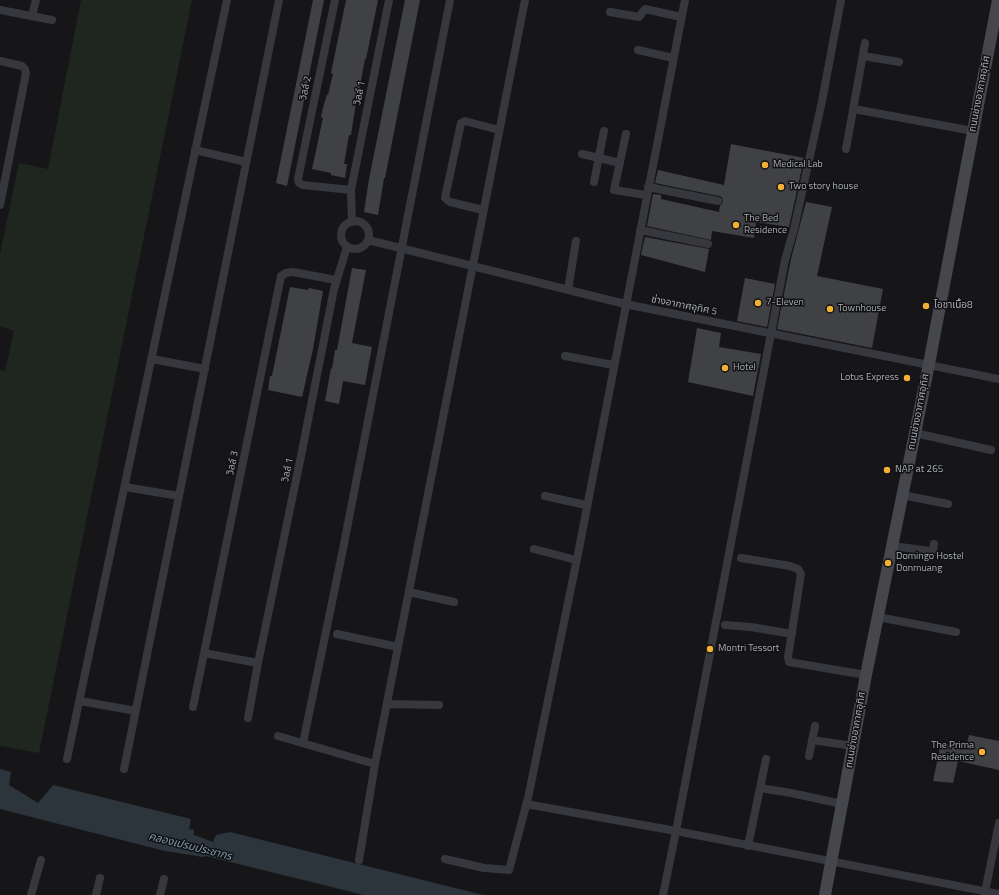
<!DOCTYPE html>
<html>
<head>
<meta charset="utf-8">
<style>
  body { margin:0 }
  canvas { display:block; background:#161618 }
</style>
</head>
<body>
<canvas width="999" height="895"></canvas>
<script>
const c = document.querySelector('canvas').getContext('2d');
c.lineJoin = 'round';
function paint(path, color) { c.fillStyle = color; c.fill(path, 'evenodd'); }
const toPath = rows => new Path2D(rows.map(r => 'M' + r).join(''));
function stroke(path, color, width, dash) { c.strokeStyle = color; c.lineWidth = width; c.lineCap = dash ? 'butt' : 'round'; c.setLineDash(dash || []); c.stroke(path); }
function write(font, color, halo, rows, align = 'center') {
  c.font = font + ' "Titillium Web","Noto Sans Thai",sans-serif'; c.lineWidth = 3; c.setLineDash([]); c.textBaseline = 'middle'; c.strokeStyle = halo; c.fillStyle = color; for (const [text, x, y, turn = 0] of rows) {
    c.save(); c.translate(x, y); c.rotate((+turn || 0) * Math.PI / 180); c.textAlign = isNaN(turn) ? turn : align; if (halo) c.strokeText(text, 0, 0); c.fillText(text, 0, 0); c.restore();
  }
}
paint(toPath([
  [81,0,192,0,39,753,0,746,0,370,5,371,14,331,0,326,0,254,19,163,48,169]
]), '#1e261f');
paint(toPath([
  [0,769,11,772,9,785,38,803,53,785,191,819,189,829,194,830,194,835,213,842,216,835,230,832,483,895,364,895,206,856,203,857,165,851,0,809]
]), '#2c353c');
paint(toPath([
  [313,0,324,0,287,186,276,183],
  [346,0,378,0,366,59,365,59,358,96,357,96,351,135,349,135,344,164,347,164,345,178,331,175,331,173,312,169,323,118,321,117,323,108,327,94,328,95,333,74,331,73],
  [405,0,420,0,385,178,384,178,378,215,364,212,369,179],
  [731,144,804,158,789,227,756,222,754,238,712,231,711,240,647,226,653,194,661,195,661,199,719,212,720,206,723,202,722,197,719,196,655,183,658,170,724,185],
  [806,202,832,207,817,276,883,289,872,348,777,329,791,259],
  [645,237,709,249,705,272,641,255],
  [352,268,366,270,352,343,372,347,365,385,343,381,339,404,325,401,331,368,332,369,335,350,337,350],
  [745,278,775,284,767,327,737,321],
  [290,287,308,290,309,288,323,291,313,349,302,397,268,390,270,376,272,376],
  [697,328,721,333,719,347,761,354,753,396,688,382],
  [969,735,999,741,999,770,958,761,953,783,933,781,941,743,966,748]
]), '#404145');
stroke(toPath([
  [335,0,298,179,299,183,303,185,351,190],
  [0,10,52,20],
  [610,12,639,17,645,9,681,17],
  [32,16,36,0],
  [638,50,673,58],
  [863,56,899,62],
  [0,61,22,66,25,69,26,73,0,205],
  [854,109,973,131],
  [626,134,614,190,646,195],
  [846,149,865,43],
  [195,150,246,162],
  [582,154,620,163],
  [594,182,604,131],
  [648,187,718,201],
  [483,210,450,202,445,198,461,123,465,121,499,130],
  '341 235a14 14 0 1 1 28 0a14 14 0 1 1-28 0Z',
  [352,222,351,190,389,0],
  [640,230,708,244],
  [368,240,625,304,999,379],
  [568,290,576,241],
  [565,356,613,365],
  [152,359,205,369],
  [915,433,991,450],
  [125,487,179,496],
  [902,495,948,504],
  [545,496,586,505],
  [892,546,930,551,933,550,934,544],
  [534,549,576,560],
  [741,558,790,566,798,569,801,574,788,657,789,662,866,675],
  [409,592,454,602],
  [878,617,956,632],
  [725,625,751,627,792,634],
  [337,634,398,647],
  [204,653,258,663],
  [80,701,136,711],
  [387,704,439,705],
  [193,707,281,276,286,273,293,272,336,280],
  [248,718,258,663,301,456,334,289,347,247],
  [278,736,375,764],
  [812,740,853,746],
  [303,743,343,549,450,0],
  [809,756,815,726],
  [67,759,227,0],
  [124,769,279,0],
  [760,788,791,793,842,804],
  [526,804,676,831,999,894],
  [748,846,766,759],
  [445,859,484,868,509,870,528,798,578,554,685,0],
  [359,860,375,764,525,0],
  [31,895,41,860],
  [96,895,100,878],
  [160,895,164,879],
  [663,895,676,831,785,260,794,229,822,101,841,0],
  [986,895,985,892,999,823]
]), '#37383d', 8);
stroke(toPath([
  [825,895,866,675,929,364,998,0]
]), '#45474d', 12);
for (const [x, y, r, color] of [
  [765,165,4,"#f2b134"],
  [781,187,4,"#f2b134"],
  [736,225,4,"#f2b134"],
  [758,303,4,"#f2b134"],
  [926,306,4,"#f2b134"],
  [830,309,4,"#f2b134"],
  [725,368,4,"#f2b134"],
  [907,378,4,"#f2b134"],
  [887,470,4,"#f2b134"],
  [888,563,4,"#f2b134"],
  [710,649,4,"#f2b134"],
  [982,752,4,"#f2b134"]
]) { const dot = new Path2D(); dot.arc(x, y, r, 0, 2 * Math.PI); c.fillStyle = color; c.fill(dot); stroke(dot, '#111113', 1.5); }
write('10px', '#a8adb8', '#111113', [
  ["วิลล์ 2",306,88,-78],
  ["วิลล์ 1",360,93,-79],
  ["ถนนช่างอากาศอุทิศ",980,94,-79],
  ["ช่างอากาศอุทิศ 5",684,306,11],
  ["ถนนช่างอากาศอุทิศ",919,412,-79],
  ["วิลล์ 3",233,463,-79],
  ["วิลล์ 1",288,470,-78],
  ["ถนนช่างอากาศอุทิศ",856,730,-80]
]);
write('10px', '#a8adb8', '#111113', [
  ["Medical Lab",773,165],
  ["Two story house",789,187],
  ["The Bed",744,219],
  ["Residence",744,231],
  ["7-Eleven",766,303],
  ["โอชาเนื้อ8",934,306],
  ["Townhouse",838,309],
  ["Hotel",733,368],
  ["Lotus Express",899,378,"right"],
  ["NAP at 265",895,470],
  ["Domingo Hostel",896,557],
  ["Donmuang",896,569],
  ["Montri Tessort",718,649],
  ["The Prima",974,746,"right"],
  ["Residence",974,758,"right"]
], 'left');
write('italic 11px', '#7f9bb3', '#111113', [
  ["คลองเปรมประชากร",190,847,14]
]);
</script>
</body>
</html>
